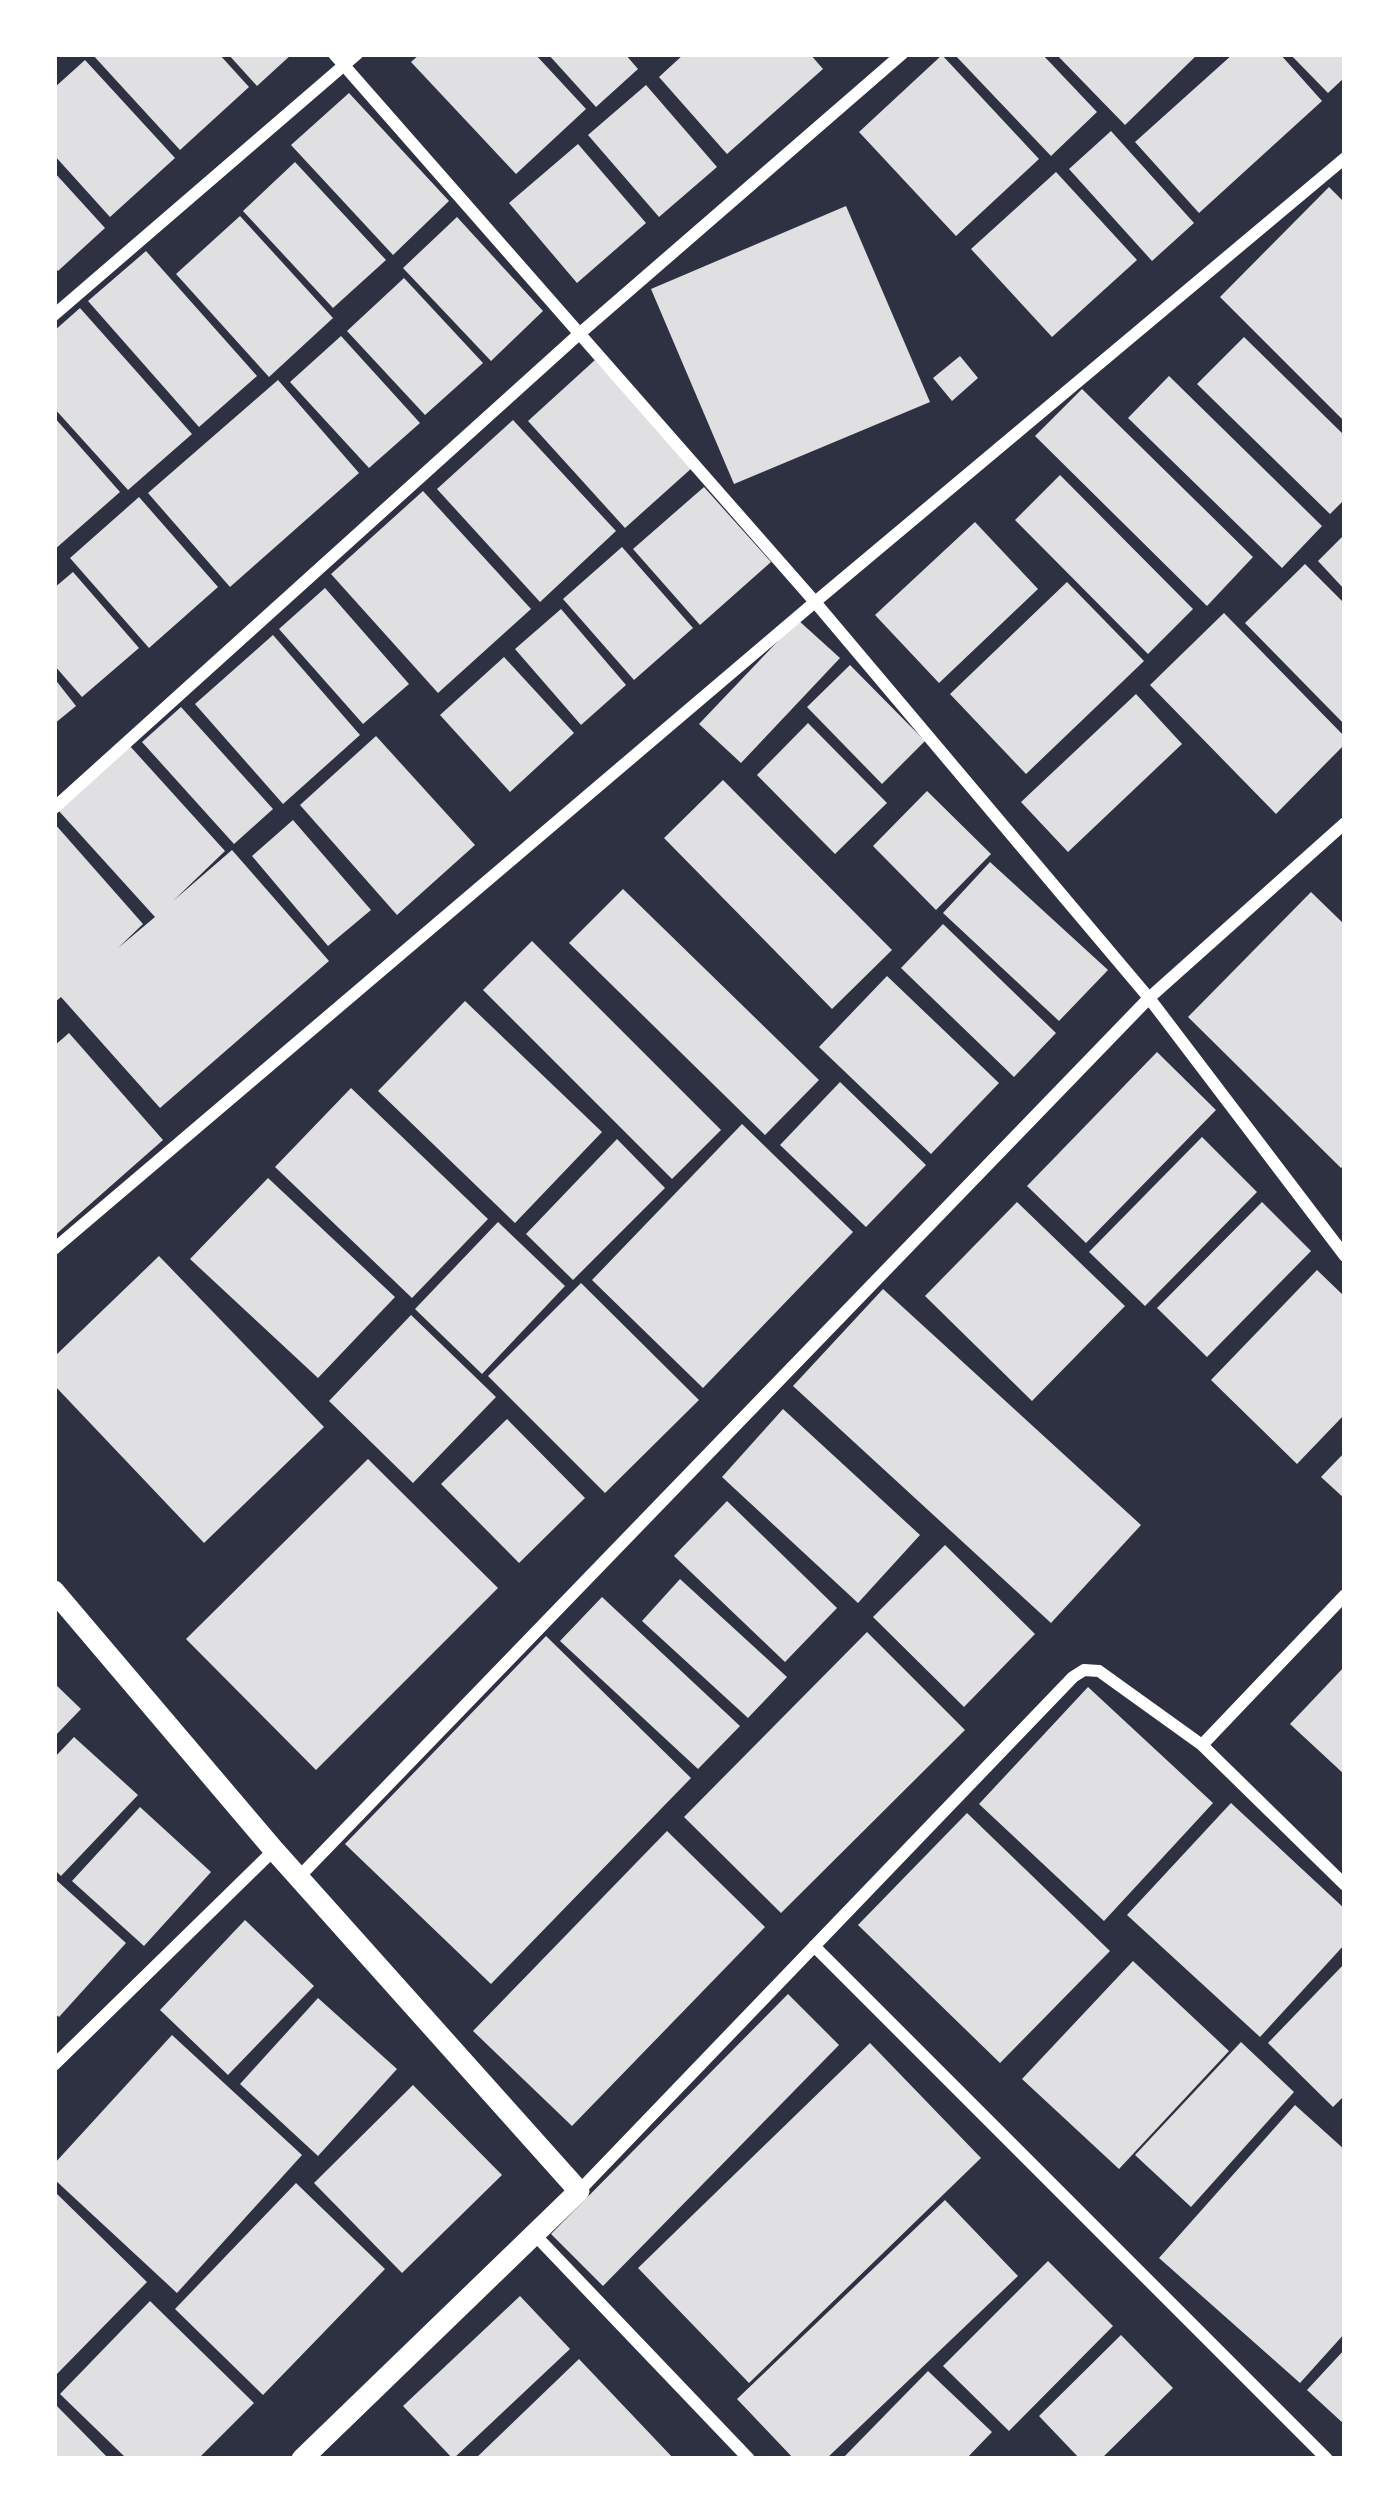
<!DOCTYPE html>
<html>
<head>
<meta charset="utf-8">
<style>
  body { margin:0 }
  #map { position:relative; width:1399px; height:2513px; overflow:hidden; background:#2d3142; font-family:Lato,sans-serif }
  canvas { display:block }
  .frame { position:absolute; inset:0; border:57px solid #fff; pointer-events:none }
</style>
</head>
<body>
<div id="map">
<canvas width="1399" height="2513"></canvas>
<div class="frame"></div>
</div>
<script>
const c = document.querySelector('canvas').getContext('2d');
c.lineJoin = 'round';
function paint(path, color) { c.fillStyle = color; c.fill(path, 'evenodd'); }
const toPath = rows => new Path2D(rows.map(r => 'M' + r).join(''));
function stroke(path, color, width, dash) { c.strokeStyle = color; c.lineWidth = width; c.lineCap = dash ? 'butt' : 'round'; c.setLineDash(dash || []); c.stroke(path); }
paint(toPath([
  [92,54,219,54,249,87,180,150],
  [228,54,292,54,257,86],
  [420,54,535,54,586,109,516,174,411,62],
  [548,54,625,54,638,69,596,107],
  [684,54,810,54,823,69,727,154,659,77],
  [954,54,1042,54,1097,112,1051,156],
  [1056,54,1198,54,1125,125],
  [1233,54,1280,54,1322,101,1199,213,1135,142],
  [1290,54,1345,54,1345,77,1328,93],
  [942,55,1039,159,956,236,859,132],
  [85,60,175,158,110,217,54,155,54,88],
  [646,85,717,167,659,217,588,135],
  [349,93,449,201,393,255,291,145],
  [1111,131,1194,223,1152,261,1069,169],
  [578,144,646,223,577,283,509,203],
  [295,162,386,260,333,308,243,211],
  [54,172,105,228,58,271,54,267],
  [1056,172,1137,260,1052,337,971,249],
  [1329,187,1345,203,1345,422,1220,297],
  [846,206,930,402,734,484,651,289],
  [240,216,333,318,269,377,176,274],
  [457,217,543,311,491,361,403,268],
  [146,251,257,376,199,427,88,301],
  [404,278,483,363,425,415,347,331],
  [80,308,192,434,128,490,54,408,54,331],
  [341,336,420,423,369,468,290,382],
  [1244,337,1345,436,1345,499,1330,514,1197,384],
  [960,356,978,378,952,401,933,378],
  [595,360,693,467,625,528,528,421],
  [1169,376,1322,526,1282,568,1128,418],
  [278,380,359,473,230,587,148,493],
  [1082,389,1253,557,1207,606,1035,436],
  [54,417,120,492,54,550],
  [513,420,616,531,540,602,437,489],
  [1060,475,1193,609,1148,654,1015,520],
  [704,487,771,562,700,625,633,549],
  [423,491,531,609,438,693,331,574],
  [139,497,218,587,149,648,70,558],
  [975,522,1038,589,939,683,875,615],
  [1345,534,1345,590,1318,561],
  [622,547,693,628,634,680,563,599],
  [1305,564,1345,604,1345,725,1245,623],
  [73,572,139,648,82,697,54,665,54,588],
  [1067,582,1144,661,1026,774,950,694],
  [325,588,409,684,363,724,279,629],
  [561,609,626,685,581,725,515,649],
  [1224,613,1345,737,1345,744,1276,814,1150,685],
  [798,620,840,658,741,763,699,724],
  [273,635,360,735,283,804,195,704],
  [504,657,574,733,510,792,440,715],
  [850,665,925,741,882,784,807,707],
  [54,678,76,706,54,724],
  [1136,694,1182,744,1068,852,1021,802],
  [181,707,273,809,234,844,142,742],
  [808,723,887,803,835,854,757,775],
  [376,736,475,845,397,915,300,805],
  [129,745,225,851,173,901,232,850,329,961,160,1108,61,997,54,1003,54,823,143,924,118,948,155,917,58,810],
  [723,780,892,950,832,1009,664,838],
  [927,791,991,854,936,910,873,846],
  [293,820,371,910,328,946,252,856],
  [990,862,1108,970,1059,1021,943,913],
  [623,889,819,1080,765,1135,569,943],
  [1311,892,1345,925,1345,1164,1341,1168,1188,1017],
  [943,924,1056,1033,1014,1077,901,968],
  [532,941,721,1130,672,1179,483,990],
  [887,976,999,1083,931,1154,819,1047],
  [465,1001,602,1132,515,1223,378,1091],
  [69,1033,163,1140,54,1236,54,1046],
  [1157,1052,1216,1110,1086,1243,1027,1186],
  [840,1082,926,1165,866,1227,780,1145],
  [351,1088,488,1219,412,1298,275,1167],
  [742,1124,853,1232,703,1388,592,1280],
  [1202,1137,1257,1192,1145,1306,1089,1252],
  [617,1139,665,1188,573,1280,526,1234],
  [268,1178,395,1297,318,1378,190,1259],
  [1017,1202,1125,1306,1032,1401,925,1296],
  [1262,1202,1311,1251,1207,1357,1157,1308],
  [498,1222,565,1286,482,1374,415,1309],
  [159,1256,324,1427,204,1543,54,1385,54,1357],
  [1317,1270,1345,1297,1345,1414,1297,1464,1211,1380],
  [581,1283,699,1400,605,1493,488,1376],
  [883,1289,1141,1525,1051,1623,793,1386],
  [411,1315,496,1397,413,1483,329,1401],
  [783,1409,920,1535,858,1603,722,1477],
  [507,1419,585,1498,519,1563,441,1484],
  [1345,1452,1345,1499,1321,1477],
  [368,1459,498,1588,316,1770,186,1639],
  [727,1501,837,1608,785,1662,674,1556],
  [945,1545,1035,1634,964,1707,873,1617],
  [680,1579,787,1677,748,1718,642,1621],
  [602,1597,740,1726,698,1769,560,1641],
  [867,1632,965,1730,781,1913,684,1817],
  [546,1636,691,1778,491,1984,345,1844],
  [1345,1666,1345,1775,1290,1724],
  [54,1683,81,1709,54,1737],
  [1088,1687,1213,1803,1104,1921,979,1804],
  [74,1737,138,1795,61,1876,54,1869,54,1758],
  [1231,1803,1345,1909,1345,1944,1260,2037,1127,1915],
  [140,1807,211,1872,144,1946,72,1881],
  [967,1813,1110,1951,1000,2063,858,1925],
  [667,1831,765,1927,572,2126,473,2031],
  [54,1878,126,1943,59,2017,54,2013],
  [245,1920,314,1986,228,2075,160,2010],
  [1133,1961,1229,2051,1119,2169,1022,2079],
  [1345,1963,1345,2095,1333,2107,1268,2043],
  [788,1994,839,2045,603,2286,551,2234],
  [318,1998,397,2069,318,2156,240,2084],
  [172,2035,302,2155,177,2293,54,2179,54,2164],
  [1241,2042,1294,2092,1191,2207,1135,2155],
  [870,2043,981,2158,749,2383,638,2268],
  [413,2085,502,2175,402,2273,314,2183],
  [1295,2105,1345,2150,1345,2333,1300,2383,1159,2258],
  [296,2183,385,2269,263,2395,175,2309],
  [54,2191,147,2282,54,2377],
  [945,2200,1018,2276,826,2459,794,2459,737,2399],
  [1048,2261,1113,2326,1009,2431,943,2366],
  [520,2296,570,2349,453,2459,403,2406],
  [150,2301,254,2403,198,2459,127,2459,60,2394],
  [1121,2335,1173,2388,1101,2459,1080,2459,1039,2416],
  [1345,2349,1345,2425,1307,2390],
  [579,2359,674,2459,475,2459],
  [928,2371,992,2432,966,2459,842,2459],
  [54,2403,109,2459,54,2459]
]), '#e0e0e3');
stroke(toPath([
  [334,54,815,602,1149,998,1345,1256],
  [54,315,357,54],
  [54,808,578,335,902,54],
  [54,1249,815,602,1345,158],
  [1202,1745,1345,1885],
  [298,1878,1149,998,1345,823],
  [814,1946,1327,2459],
  [54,2065,274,1850],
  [579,2191,1073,1677,1084,1670,1099,1671,1202,1745,1345,1595],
  [535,2235,749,2459]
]), '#fff', 12);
stroke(toPath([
  [54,1591,274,1850,579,2191,302,2459]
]), '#fff', 21);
</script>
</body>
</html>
